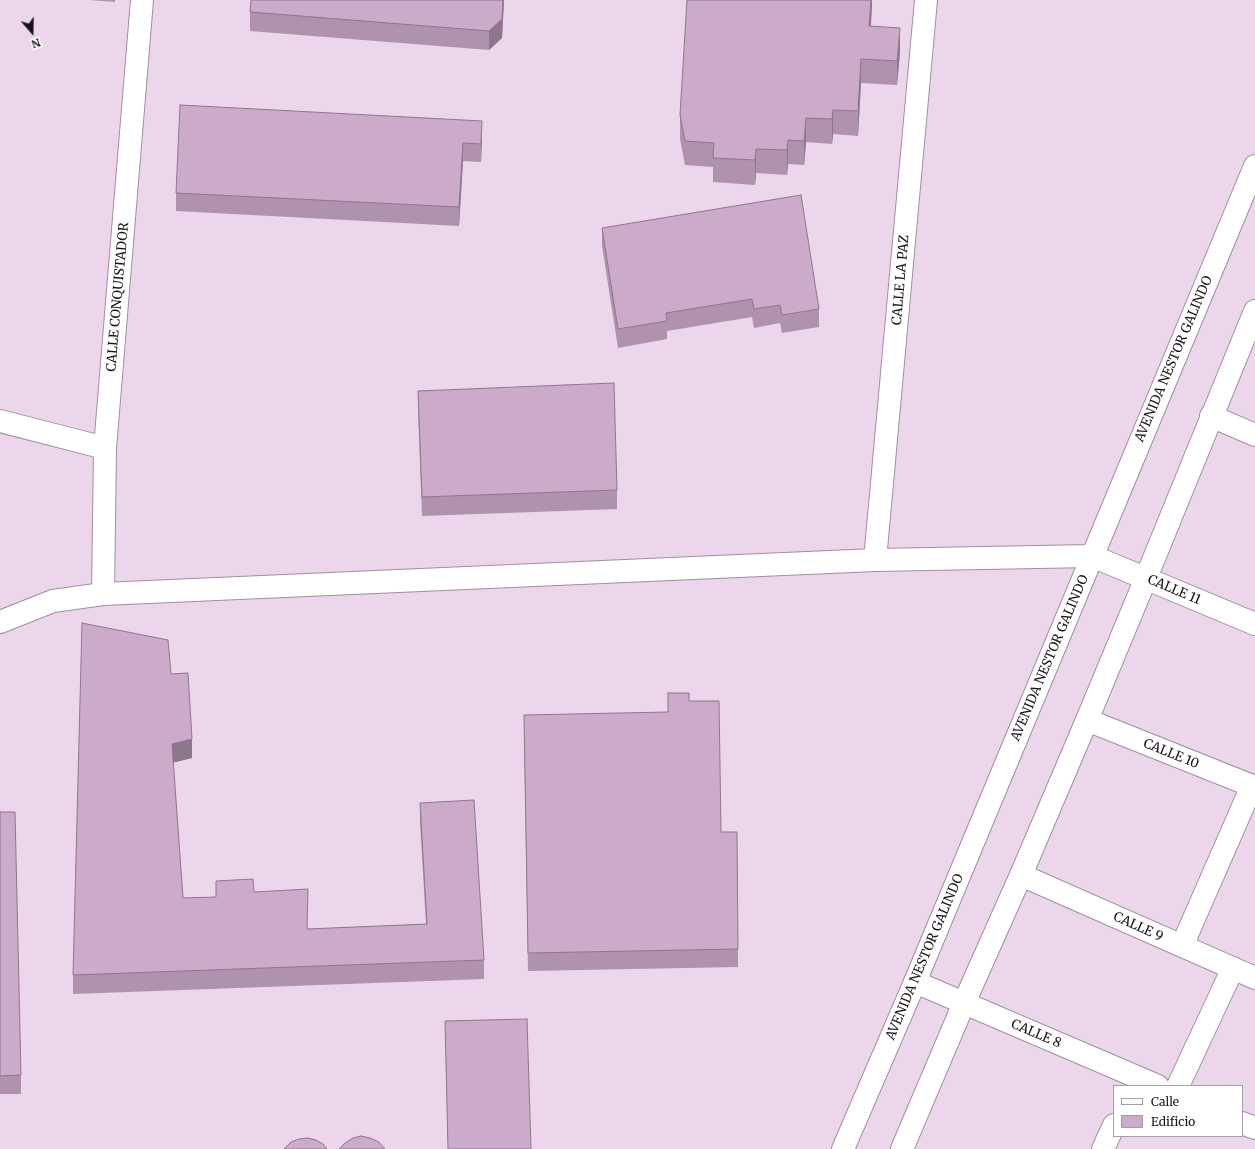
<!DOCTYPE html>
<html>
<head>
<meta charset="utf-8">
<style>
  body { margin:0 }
  #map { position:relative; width:1255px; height:1149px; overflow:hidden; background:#ecd6eb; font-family:Merriweather,serif }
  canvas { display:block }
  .legend { position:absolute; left:1113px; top:1085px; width:130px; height:52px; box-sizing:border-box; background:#fff; border:1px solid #a3a0a3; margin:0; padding:5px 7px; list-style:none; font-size:12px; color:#191119 }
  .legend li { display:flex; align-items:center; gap:8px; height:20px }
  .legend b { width:20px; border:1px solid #a3a0a3 }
  .north { position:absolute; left:12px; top:12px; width:40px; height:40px; -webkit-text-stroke:3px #fff; paint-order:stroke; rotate:160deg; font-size:11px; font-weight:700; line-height:16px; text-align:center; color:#191119 }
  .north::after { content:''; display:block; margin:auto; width:14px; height:18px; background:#191119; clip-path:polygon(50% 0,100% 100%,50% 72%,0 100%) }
</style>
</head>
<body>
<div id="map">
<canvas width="1255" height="1149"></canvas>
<ul class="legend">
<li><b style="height:5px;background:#fff"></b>Calle</li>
<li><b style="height:11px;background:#cbaaca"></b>Edificio</li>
</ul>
<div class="north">N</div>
</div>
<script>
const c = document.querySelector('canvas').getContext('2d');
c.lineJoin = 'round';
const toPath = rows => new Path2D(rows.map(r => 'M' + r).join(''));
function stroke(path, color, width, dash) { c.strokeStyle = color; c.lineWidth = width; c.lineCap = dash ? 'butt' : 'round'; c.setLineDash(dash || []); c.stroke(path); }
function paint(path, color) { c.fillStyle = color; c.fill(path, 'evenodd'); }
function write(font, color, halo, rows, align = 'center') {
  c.font = font + ' Merriweather,serif'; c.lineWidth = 4; c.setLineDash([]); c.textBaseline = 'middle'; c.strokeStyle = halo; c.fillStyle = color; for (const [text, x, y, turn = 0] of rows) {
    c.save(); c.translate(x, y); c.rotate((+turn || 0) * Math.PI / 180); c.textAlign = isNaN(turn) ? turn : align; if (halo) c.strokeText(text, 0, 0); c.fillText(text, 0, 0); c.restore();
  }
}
const minor = toPath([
  [1211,416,1255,435],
  [0,421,105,448],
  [875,560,926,0],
  [103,594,105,448,142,0],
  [0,622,53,601,103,594,875,560,1092,556,1255,624],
  [1087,720,1255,787],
  [1021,875,1255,978],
  [1182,946,1252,786],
  [915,982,1158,1086],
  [1178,1086,1233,968],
  [1242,1123,1255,1128],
  [1103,1149,1114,1125]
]);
const major = toPath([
  [843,1149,915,982,1255,166],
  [902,1149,964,1003,1021,875,1087,720,1146,578,1255,311]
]);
stroke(minor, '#a28ea1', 24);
stroke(major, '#a28ea1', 24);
stroke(minor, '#fff', 22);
stroke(major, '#fff', 22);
paint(toPath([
  [89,0,115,0,115,2],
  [251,0,504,0,502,38,489,50,250,31,250,12],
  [872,0,871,26,900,52,897,85,861,83,858,136,833,134,832,144,806,142,804,165,788,164,787,175,756,173,755,185,713,182,713,167,685,165,680,139,680,115],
  [482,139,481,162,463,161,459,226,176,211,176,193],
  [602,228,819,309,819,327,782,333,780,323,754,328,752,317,667,331,667,339,618,348,602,246],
  [418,391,617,490,617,509,422,516,418,409],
  [171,674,192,758,173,762,183,898,216,897,216,881,254,892,307,929,426,924,420,822,420,803,484,960,484,979,73,994,73,975],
  [689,701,721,832,738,949,738,967,528,971,524,734,668,712],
  [0,812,21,1075,21,1094,0,1094],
  [445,1021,531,1149,448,1149]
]), '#af92ae');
paint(toPath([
  [503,0,504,0,502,38,489,50,489,31],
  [871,0,872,0,872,6,869,51,869,26],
  [900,28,900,52,897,85,897,61],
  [861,59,861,83,858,136,858,111],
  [833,110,833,134,832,144,832,119],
  [806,118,806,142,804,165,804,141],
  [482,121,482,139,481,162,481,144],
  [788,140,788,164,787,175,787,150],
  [463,143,463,161,459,226,459,207],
  [756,149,756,173,755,185,755,160],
  [192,739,192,758,172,763,172,744]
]), '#8e778d');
const building = toPath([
  [251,0,503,0,502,19,489,31,250,12,251,0],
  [687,0,871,0,869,26,900,28,897,61,861,59,858,111,833,110,832,119,806,118,804,141,788,140,787,150,756,149,755,160,713,158,714,143,685,141,680,115,687,0],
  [180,105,482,121,481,144,463,143,459,207,176,193,180,105],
  [801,195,819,309,782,315,780,305,754,309,752,299,666,313,667,321,618,329,602,228,801,195],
  [614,383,617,490,422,497,418,391,614,383],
  [82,623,168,640,171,674,188,673,192,739,172,744,183,898,216,897,216,881,253,879,254,892,308,889,307,929,427,924,420,803,474,800,484,960,73,975,82,623],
  [668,693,689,693,689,701,719,701,721,832,737,832,738,949,528,953,524,715,668,712,668,693],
  [0,812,15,812,21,1075,0,1076,0,812],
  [527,1019,531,1149,448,1149,445,1021,527,1019],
  [361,1136,370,1138,379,1142,385,1149,339,1149,345,1143,353,1138,361,1136],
  [307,1138,316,1140,323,1144,327,1149,284,1149,291,1142,299,1139,307,1138]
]);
paint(building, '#cbaaca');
stroke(building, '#8e778d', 1);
write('13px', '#191119', '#fff', [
  ["CALLE LA PAZ",901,280,-85],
  ["CALLE CONQUISTADOR",118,297,-85],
  ["AVENIDA NESTOR GALINDO",1174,359,-67],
  ["CALLE 11",1174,590,23],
  ["AVENIDA NESTOR GALINDO",1050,658,-67],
  ["CALLE 10",1171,754,22],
  ["CALLE 9",1138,927,24],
  ["AVENIDA NESTOR GALINDO",925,957,-67],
  ["CALLE 8",1036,1034,23]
]);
</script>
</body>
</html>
